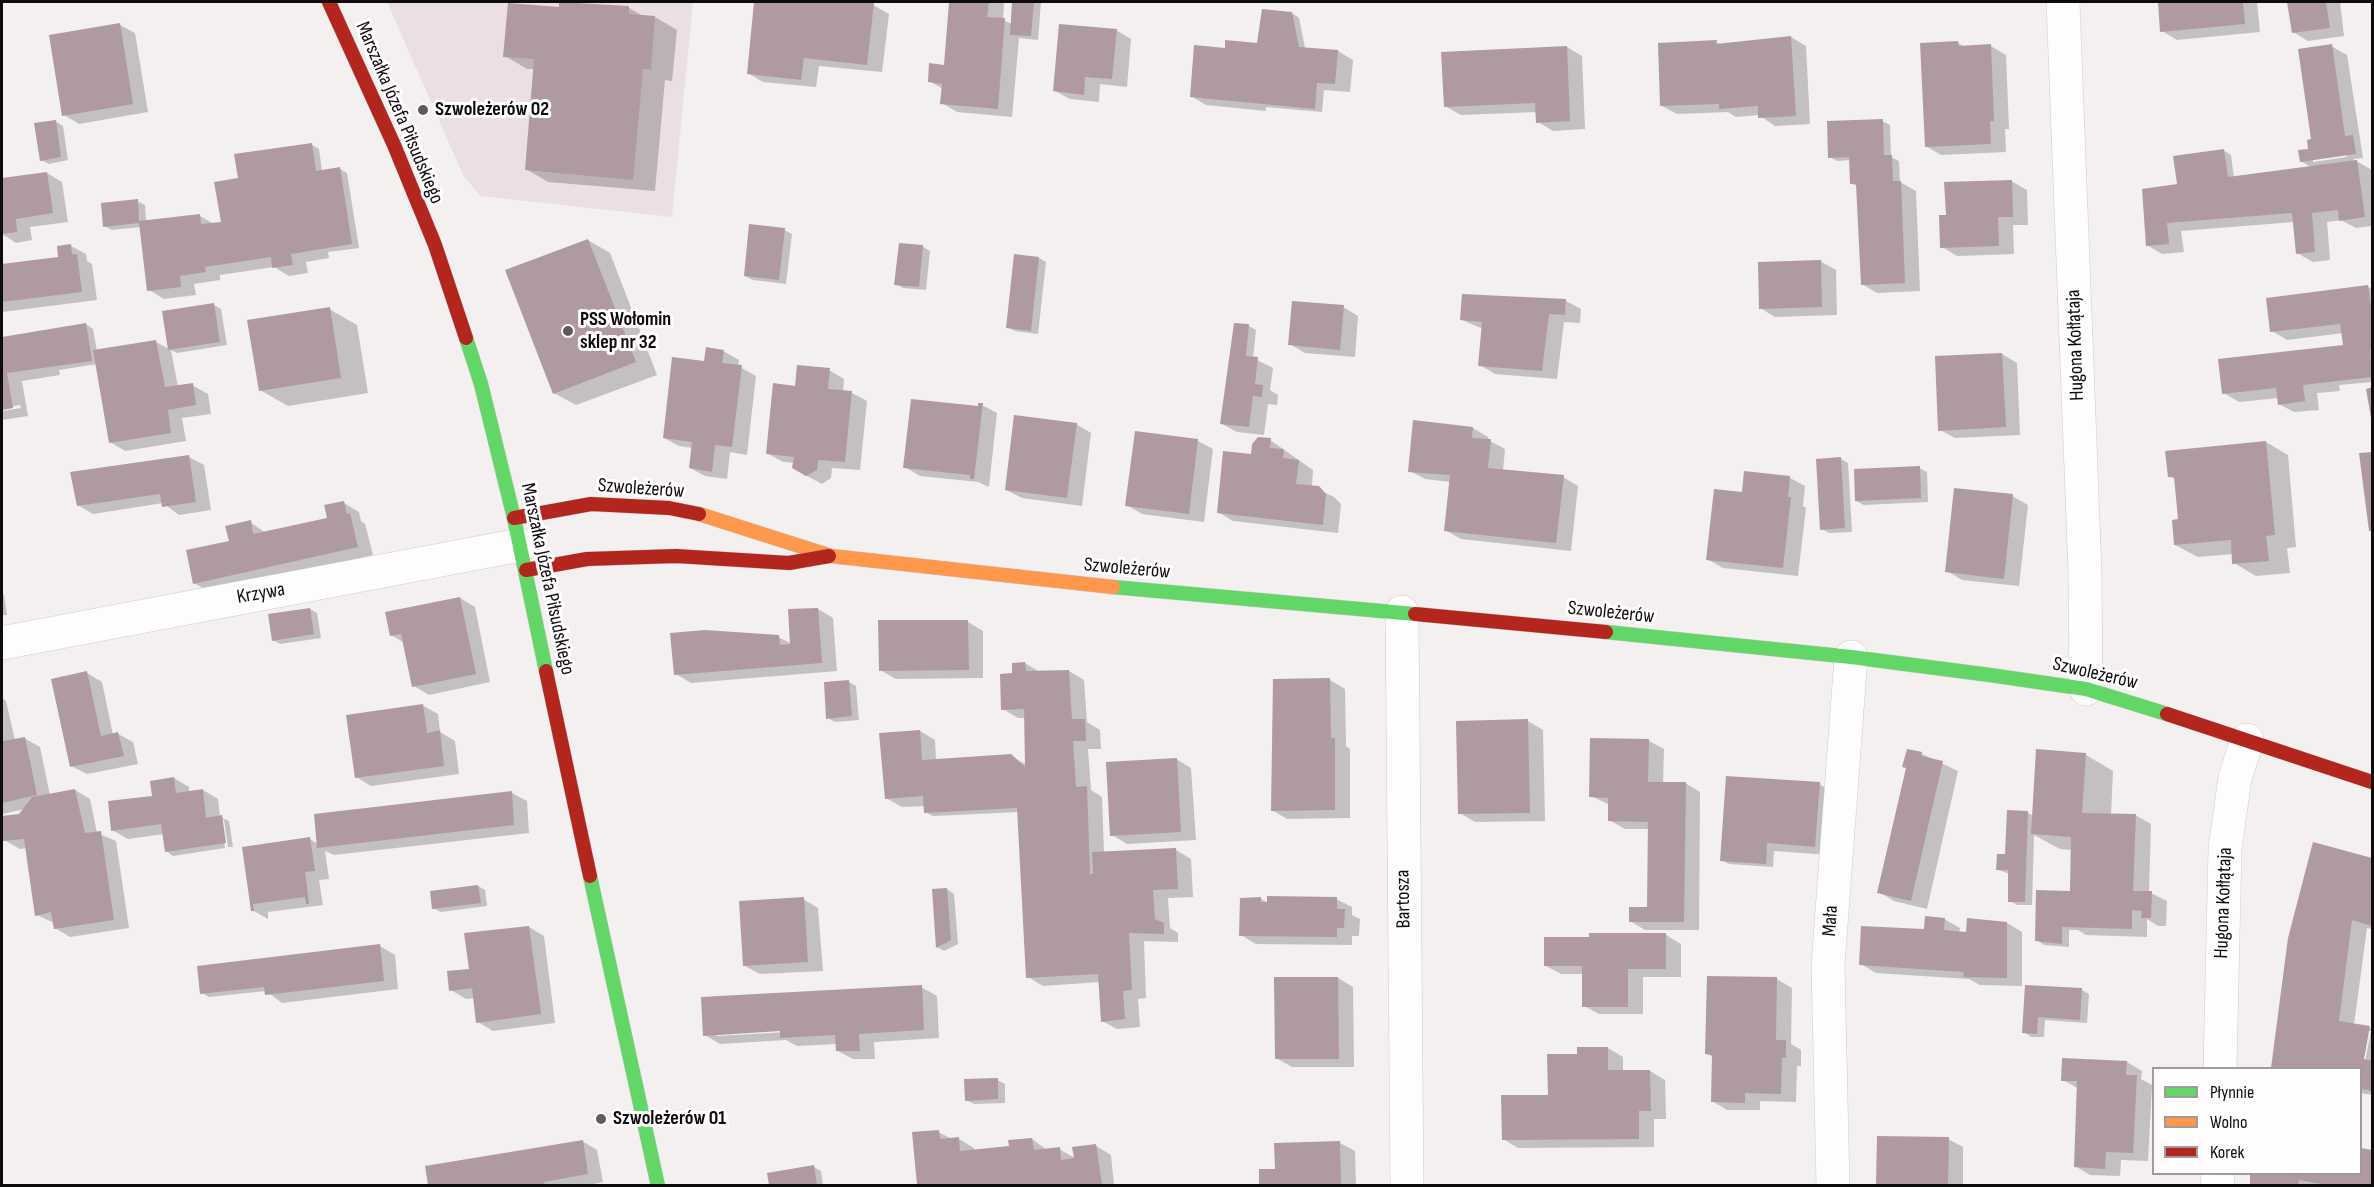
<!DOCTYPE html>
<html>
<head>
<meta charset="utf-8">
<style>
  body { margin:0 }
  #map { position:relative; width:2374px; height:1187px; overflow:hidden; background:#f5f0f0; font-family:"Sofia Sans Condensed",sans-serif }
  canvas { display:block }
  .frame { position:absolute; inset:0; border:3px solid #0e0b0c; pointer-events:none }
  .legend { position:absolute; left:2152px; top:1067px; width:210px; height:108px; box-sizing:border-box; background:#fffdfd; border:2px solid #9f9c9d; margin:0; padding:8px 10px; list-style:none; font-size:18px; color:#0e0b0c }
  .legend li { display:flex; align-items:center; gap:12px; height:30px }
  .legend b { width:30px; border:2px solid #9f9c9d }
</style>
</head>
<body>
<div id="map">
<canvas width="2374" height="1187"></canvas>
<div class="frame"></div>
<ul class="legend">
<li><b style="height:8px;background:#63d668"></b>Płynnie</li>
<li><b style="height:8px;background:#ff974d"></b>Wolno</li>
<li><b style="height:8px;background:#b3261e"></b>Korek</li>
</ul>
</div>
<script>
const c = document.querySelector('canvas').getContext('2d');
c.lineJoin = 'round';
function paint(path, color) { c.fillStyle = color; c.fill(path, 'evenodd'); }
const toPath = rows => new Path2D(rows.map(r => 'M' + r).join(''));
function stroke(path, color, width, dash) { c.strokeStyle = color; c.lineWidth = width; c.lineCap = dash ? 'butt' : 'round'; c.setLineDash(dash || []); c.stroke(path); }
function write(font, color, halo, rows, align = 'center') {
  c.font = font + ' "Sofia Sans Condensed",sans-serif'; c.lineWidth = 6; c.setLineDash([]); c.textBaseline = 'middle'; c.strokeStyle = halo; c.fillStyle = color; for (const [text, x, y, turn = 0] of rows) {
    c.save(); c.translate(x, y); c.rotate((+turn || 0) * Math.PI / 180); c.textAlign = isNaN(turn) ? turn : align; if (halo) c.strokeText(text, 0, 0); c.fillText(text, 0, 0); c.restore();
  }
}
paint(toPath([
  [387,2,693,2,672,217,480,196,463,175]
]), '#ebdfe1');
paint(toPath([
  [561,2,629,8,643,16,655,17,677,30,672,81,665,80,655,191,548,182,526,169,535,69,527,69,505,56,560,9],
  [756,2,842,2,873,5,889,14,882,72,819,66,816,87,763,82,748,73],
  [951,2,1004,2,1003,20,1012,24,1014,2,1041,2,1038,40,1019,38,1012,117,957,112,942,103,943,89,929,81,945,66],
  [2159,2,2257,2,2260,32,2177,40,2162,31],
  [2288,2,2340,2,2344,36,2308,41,2293,32],
  [1292,13,1299,18,1305,48,1338,51,1353,60,1350,92,1324,90,1322,112,1266,107,1266,111,1206,105,1191,96,1226,50,1258,44],
  [120,25,135,33,148,112,79,124,64,115],
  [1116,30,1131,39,1127,87,1100,84,1099,102,1070,99,1055,91],
  [1791,37,1806,46,1810,124,1775,126,1759,115,1736,117,1728,112,1677,114,1662,106,1716,42,1722,45],
  [1958,43,1965,47,1991,46,2006,55,2009,129,2005,129,2006,152,1941,155,1926,146],
  [2331,46,2347,55,2363,158,2353,159,2372,170,2372,226,2356,228,2341,220,2327,222,2330,260,2313,262,2297,253,2294,222,2181,231,2184,252,2162,254,2147,245,2179,186,2223,150,2231,155,2234,178,2312,168,2301,161,2310,150],
  [2347,154,2347,157,2313,162,2313,159],
  [1567,47,1582,56,1585,129,1553,131,1538,122,1537,112,1461,115,1445,106],
  [55,121,63,126,68,160,49,164,41,160],
  [1882,121,1890,125,1891,157,1899,161,1900,182,1916,191,1920,291,1877,293,1862,284,1858,187,1851,183,1850,160,1837,161,1830,157],
  [312,145,319,149,322,171,340,169,347,173,359,248,328,252,329,258,306,262,308,273,289,276,274,267,220,275,220,280,194,284,196,295,164,299,149,290,141,227,112,230,104,226,137,201,145,205,146,222,200,216,214,224,222,223,243,179],
  [47,173,62,182,68,222,30,227,32,240,16,243,2,234,2,180],
  [2011,181,2027,190,2028,225,2013,225,2014,254,1957,256,1942,247,1947,216],
  [784,230,792,234,786,284,753,280,745,276],
  [588,240,610,253,657,375,576,405,554,393],
  [71,246,86,254,87,261,92,264,97,300,2,312,2,265,60,258],
  [922,246,930,251,926,290,903,288,896,284],
  [1039,258,1046,262,1038,334,1015,331,1007,327],
  [1820,261,1836,270,1837,315,1775,317,1760,308],
  [2368,287,2372,289,2372,382,2339,385,2340,391,2317,393,2319,410,2294,412,2279,404,2278,398,2239,402,2224,393,2345,346,2343,333,2287,340,2272,331],
  [1566,301,1581,309,1580,323,1564,322,1557,379,1495,374,1480,365,1483,329,1462,320],
  [214,305,221,309,227,345,177,353,171,350,178,387,192,385,208,394,211,414,182,418,186,441,125,451,110,442,97,364,59,370,60,375,22,381,28,416,2,420,2,411,21,408,20,405,2,408,2,338,86,324,93,329,97,351,156,342,169,349],
  [1343,307,1358,316,1355,357,1305,353,1290,344],
  [329,309,357,325,368,393,288,406,260,390],
  [1235,324,1249,326,1256,330,1253,358,1273,368,1270,390,1278,395,1277,405,1268,404,1264,435,1237,432,1222,424],
  [723,351,739,360,738,366,756,376,747,455,730,452,727,479,705,476,690,468,693,448,679,446,664,438,705,363],
  [2002,354,2017,363,2020,435,1955,438,1940,430],
  [829,370,844,379,843,392,852,393,867,401,860,470,832,468,831,478,822,484,803,474,795,463,783,462,767,453,796,387],
  [982,405,997,413,989,487,978,482,920,476,905,467],
  [1076,424,1091,433,1082,506,1022,498,1006,490],
  [1473,428,1488,437,1488,440,1505,449,1503,471,1563,477,1578,486,1571,551,1461,539,1445,530,1450,482,1425,479,1410,471],
  [1270,440,1313,470,1312,487,1334,497,1341,504,1338,533,1233,521,1218,512],
  [1198,441,1213,449,1204,522,1142,514,1127,505],
  [2266,442,2288,455,2296,547,2287,548,2290,573,2256,576,2234,563,2233,554,2198,557,2175,545,2180,520,2176,480,2169,476],
  [2372,453,2372,532,2361,455],
  [189,457,204,465,211,510,179,515,163,503,93,514,78,505],
  [1841,459,1848,463,1852,532,1829,533,1822,529],
  [1919,468,1927,472,1928,502,1864,505,1856,501],
  [1745,472,1790,478,1805,486,1803,506,1806,508,1798,576,1723,568,1707,559,1743,494],
  [2012,496,2028,505,2019,586,1962,580,1947,571],
  [344,503,359,512,361,521,365,524,373,555,210,592,194,583,250,522,266,533,328,519],
  [2,593,4,595,7,615,2,615],
  [460,598,475,607,490,682,429,695,414,686,403,642,391,635],
  [310,609,317,613,321,638,280,644,273,640],
  [818,609,833,618,837,671,691,683,676,674,778,637,792,644],
  [968,622,983,631,983,678,896,679,880,670],
  [1025,663,1040,672,1069,671,1084,680,1087,722,1100,730,1101,749,1088,749,1091,790,1102,797,1104,853,1176,850,1191,859,1193,897,1168,898,1170,928,1178,933,1178,942,1144,941,1146,998,1138,999,1140,1027,1117,1029,1102,1021,1100,982,1043,986,1028,977,1019,812,933,816,925,812,925,806,902,807,886,798,920,731,935,740,936,761,1011,756,1027,765,1025,718,1018,718,1003,709,1013,674],
  [87,673,102,682,113,735,118,734,133,742,138,764,87,774,71,766],
  [1330,680,1345,689,1346,746,1350,749,1350,818,1287,819,1272,810],
  [849,682,856,686,859,720,835,722,828,718],
  [2,698,6,701,15,740,24,738,40,747,50,795,75,790,90,799,97,833,116,841,129,928,70,937,55,928,54,923,37,915,27,848,20,849,4,840,25,809,2,814],
  [422,705,438,714,440,732,455,741,459,774,371,786,356,777],
  [1528,721,1543,730,1545,821,1475,822,1460,813],
  [1649,741,1664,749,1663,783,1685,783,1700,792,1699,930,1645,930,1630,921,1649,908,1649,829,1625,829,1609,820,1610,805,1591,796],
  [1908,751,1922,754,1958,771,1927,909,1894,901,1879,892,1908,769],
  [2086,755,2113,771,2111,815,2135,815,2151,824,2149,892,2167,901,2166,926,2158,926,2147,919,2147,937,2086,935,2078,930,2069,930,2069,947,2044,945,2037,940,2071,893,2073,850,2060,849,2034,835,2032,905,2017,905,2010,901,2010,874,1998,870,2027,812,2033,816],
  [1176,759,1191,768,1196,840,1127,844,1112,835],
  [174,778,189,787,189,792,203,790,218,799,220,817,229,821,233,847,228,847,224,820,221,820,225,848,173,856,166,851,164,834,128,839,112,830],
  [1819,784,1835,793,1830,855,1774,851,1773,867,1729,864,1722,860],
  [512,793,527,801,529,833,334,855,325,851,329,879,319,880,323,905,268,912,268,919,252,910,244,848,310,839,318,844],
  [2314,844,2372,860,2372,929,2367,928,2354,1025,2372,1029,2372,1095,2360,1093,2360,1068,2273,1068],
  [2368,1031,2371,1031,2364,1067,2361,1066],
  [478,886,485,890,487,906,441,912,433,908],
  [947,889,954,894,958,944,944,951,937,947],
  [803,899,818,908,823,971,760,974,745,966],
  [1261,899,1268,903,1336,899,1352,907,1352,915,1360,919,1359,936,1352,936,1352,945,1256,944,1241,935],
  [1944,919,1960,928,1959,933,1967,933,2007,923,2022,932,2022,986,1980,985,1969,979,1876,973,1861,964],
  [529,927,544,936,555,1023,493,1031,478,1022,475,998,466,999,451,990,471,970],
  [1666,935,1681,944,1681,977,1643,977,1643,1014,1599,1014,1584,1006,1584,974,1561,974,1546,966],
  [380,946,395,955,398,989,282,1003,266,991,209,997,202,993],
  [1338,978,1353,987,1354,1067,1292,1067,1276,1058],
  [1777,979,1792,988,1791,1044,1801,1050,1801,1066,1797,1066,1796,1102,1760,1101,1760,1110,1727,1110,1712,1101,1713,1057,1706,1053],
  [921,987,937,996,939,1038,874,1042,875,1059,853,1059,838,1051,837,1044,797,1046,786,1040,720,1044,705,1035],
  [788,1029,788,1032,717,1036,717,1033],
  [2027,987,2082,990,2089,994,2087,1023,2045,1020,2044,1037,2031,1037,2024,1032],
  [1608,1048,1623,1057,1623,1072,1650,1071,1665,1080,1666,1119,1654,1119,1654,1147,1518,1148,1503,1139,1550,1096,1579,1055],
  [2127,1062,2142,1071,2141,1079,2152,1085,2148,1161,2121,1160,2120,1176,2090,1175,2075,1166,2079,1089,2063,1080],
  [997,1080,1005,1084,1005,1103,974,1104,966,1100],
  [938,1132,952,1139,959,1139,974,1148,974,1151,1010,1147,1032,1139,1047,1150,1059,1149,1075,1158,1096,1146,1111,1155,1114,1185,919,1186,914,1134],
  [1879,1138,1948,1139,1963,1147,1963,1186,1878,1186],
  [582,1141,597,1150,603,1182,585,1186,429,1186,426,1168],
  [1340,1143,1355,1151,1356,1186,1261,1186,1261,1171,1277,1171],
  [2360,1149,2372,1152,2372,1186,2251,1186,2251,1174,2360,1174],
  [814,1167,821,1171,823,1186,770,1186,769,1174]
]), '#0003');
paint(toPath([
  [559,2,629,6,629,14,655,16,651,69,643,69,633,180,525,170,534,59,503,57,508,3,559,7],
  [754,2,874,3,867,65,804,58,801,80,747,74],
  [949,2,989,2,987,17,1005,18,998,109,940,104,942,84,928,82,929,63,944,65],
  [1012,2,1034,2,1031,36,1010,35],
  [2158,2,2243,2,2245,24,2160,32],
  [2287,2,2326,2,2330,28,2292,33],
  [1262,9,1292,12,1299,47,1338,50,1335,84,1317,83,1315,109,1190,97,1194,45,1225,48,1225,40,1257,43],
  [120,23,133,104,62,116,49,35],
  [1059,24,1117,29,1112,79,1085,77,1084,95,1053,91],
  [1791,36,1796,116,1758,118,1758,106,1719,109,1719,104,1660,106,1658,43,1717,40,1716,44],
  [1958,41,1959,46,1991,44,1994,121,1990,121,1991,144,1925,147,1920,43],
  [2332,44,2345,136,2353,135,2356,154,2300,162,2298,150,2308,149,2307,140,2311,139,2298,49],
  [1567,46,1570,121,1536,123,1535,103,1444,107,1441,52],
  [1883,119,1884,155,1892,155,1893,181,1901,181,1905,283,1861,285,1856,184,1850,184,1849,157,1828,158,1827,121],
  [56,120,61,157,40,161,34,123],
  [312,143,316,171,340,167,352,244,291,254,293,265,272,268,271,257,205,267,206,272,180,276,181,287,147,291,139,223,103,227,101,203,138,199,139,221,200,214,201,224,221,222,214,182,238,178,234,154],
  [2224,149,2228,177,2357,160,2365,217,2339,221,2338,210,2312,213,2315,252,2296,254,2292,213,2167,223,2169,244,2146,246,2142,189,2177,184,2173,156],
  [47,172,53,213,16,219,17,232,2,234,2,178],
  [2012,180,2013,217,1998,217,1999,246,1940,248,1939,215,1946,215,1944,182],
  [749,224,785,228,779,280,744,276],
  [588,239,636,362,553,394,505,270],
  [899,243,923,245,919,287,894,285],
  [71,244,72,254,77,254,82,292,2,302,2,264,58,257,57,246],
  [1014,254,1039,257,1031,331,1006,328],
  [1821,260,1822,307,1759,309,1758,262],
  [2368,285,2372,314,2372,350,2370,350,2372,377,2303,385,2305,401,2278,405,2276,388,2222,394,2218,359,2343,345,2340,324,2270,332,2266,298],
  [1462,294,1566,299,1565,315,1549,314,1542,371,1478,366,1482,322,1460,320],
  [1292,301,1344,305,1340,350,1288,345],
  [214,303,220,342,168,350,162,311],
  [330,307,341,378,259,391,247,320],
  [86,323,92,361,7,373,13,408,2,410,2,337],
  [1234,323,1249,324,1246,356,1258,357,1255,384,1263,385,1262,397,1253,396,1249,427,1220,424],
  [156,340,165,387,193,383,196,405,168,410,171,433,109,443,93,350],
  [706,347,724,350,722,363,742,365,732,447,715,445,712,472,689,468,692,442,663,438,672,357,704,361],
  [2002,353,2006,427,1938,431,1935,356],
  [797,365,830,368,828,389,852,391,845,462,818,460,817,470,806,476,792,468,794,457,766,454,773,383,795,386],
  [2372,387,2372,418,2371,418,2366,389],
  [911,399,978,406,978,403,983,403,974,479,970,479,970,475,903,468],
  [1014,415,1077,423,1067,498,1005,490],
  [1413,420,1473,427,1472,438,1491,439,1488,468,1564,475,1556,543,1444,531,1450,475,1408,472],
  [1135,431,1198,439,1189,514,1125,506],
  [1258,437,1271,438,1270,448,1284,449,1283,458,1299,460,1296,484,1319,486,1326,494,1323,525,1217,513,1223,451,1251,454,1252,444],
  [2266,441,2275,535,2266,536,2269,561,2232,564,2231,540,2174,545,2172,520,2178,519,2174,477,2168,477,2165,451],
  [2372,452,2372,531,2369,531,2359,453],
  [189,455,196,502,162,507,160,494,77,506,70,472],
  [1841,457,1845,528,1820,530,1816,459],
  [1920,466,1921,498,1855,501,1854,469],
  [1744,471,1790,476,1788,497,1791,497,1783,568,1706,560,1714,489,1742,492],
  [1954,488,2013,494,2004,579,1945,572],
  [344,501,347,514,350,513,358,547,193,584,186,550,229,541,225,526,251,520,253,534,327,518,324,505],
  [460,597,476,674,412,687,401,634,390,636,385,612],
  [310,608,314,634,272,641,268,614],
  [818,608,822,663,674,675,670,633,705,630,779,635,780,645,790,644,788,609],
  [878,620,968,620,969,670,879,671],
  [1025,662,1026,671,1069,670,1072,719,1085,719,1086,741,1073,741,1076,787,1087,786,1090,874,1093,874,1092,852,1176,848,1178,889,1153,890,1155,919,1164,923,1164,934,1129,933,1132,990,1123,991,1125,1019,1101,1022,1098,974,1026,978,1017,808,924,813,923,796,885,799,879,733,920,730,922,760,1011,754,1025,767,1024,709,1001,710,1000,674,1012,673,1012,663],
  [87,671,101,736,118,732,124,756,70,767,51,679],
  [1330,678,1331,738,1335,738,1335,810,1271,811,1273,679],
  [849,680,852,716,826,719,824,682],
  [423,704,427,733,440,730,444,766,355,778,346,715],
  [1528,719,1530,813,1458,814,1456,721],
  [3,736,3,741,25,737,37,795,2,803],
  [1590,738,1649,739,1648,782,1686,782,1684,922,1629,922,1629,907,1647,907,1648,822,1608,821,1608,798,1589,797],
  [1907,749,1922,752,1921,756,1943,761,1911,901,1877,893,1906,768,1902,767],
  [2036,749,2086,753,2082,813,2136,814,2133,891,2152,891,2151,918,2141,918,2142,911,2132,910,2132,929,2062,927,2062,944,2035,941,2036,890,2070,891,2071,837,2031,834],
  [1177,758,1181,832,1110,836,1106,762],
  [1726,776,1820,782,1815,847,1767,843,1766,864,1720,861],
  [174,777,176,793,203,789,206,818,222,815,226,843,165,852,161,824,111,831,108,801,152,796,150,781],
  [75,789,85,833,101,831,114,920,54,929,51,912,35,916,24,839,3,841,2,816,19,814,32,797],
  [512,791,514,825,317,848,314,814],
  [2007,810,2028,811,2025,902,2008,902,2008,870,1996,870,1997,854,2005,854],
  [310,837,315,871,305,872,309,904,306,904,305,897,253,904,254,911,251,911,242,847],
  [2313,842,2372,858,2372,926,2352,920,2339,1021,2370,1026,2364,1059,2372,1061,2372,1091,2361,1089,2361,1068,2271,1068,2288,938],
  [478,885,481,903,432,909,430,891],
  [947,888,951,940,936,948,932,889],
  [1267,896,1337,897,1337,909,1345,909,1344,928,1337,928,1337,937,1239,936,1240,898,1261,897,1261,902,1267,902],
  [804,897,808,962,743,966,739,901],
  [1925,916,1945,918,1944,930,1966,932,1967,918,2007,922,2007,978,1963,977,1964,972,1859,965,1861,926,1924,929],
  [529,926,541,1014,476,1023,472,988,449,991,447,971,469,969,464,933],
  [1589,933,1666,933,1666,969,1628,969,1628,1007,1582,1007,1582,966,1544,966,1544,937,1589,937],
  [380,944,384,981,265,995,264,987,200,994,197,966],
  [1707,976,1777,977,1776,1040,1786,1040,1786,1058,1782,1058,1781,1094,1745,1093,1745,1103,1711,1102,1712,1055,1705,1054],
  [1274,977,1338,977,1339,1059,1275,1059],
  [922,985,924,1030,859,1034,860,1051,836,1051,835,1035,780,1038,780,1031,703,1036,701,997],
  [2025,985,2082,988,2080,1020,2038,1017,2037,1034,2022,1033],
  [1577,1047,1608,1047,1608,1070,1650,1070,1651,1111,1639,1111,1639,1139,1502,1140,1501,1095,1548,1095,1547,1054,1577,1054],
  [2062,1058,2127,1061,2126,1075,2137,1075,2133,1153,2106,1152,2105,1169,2074,1167,2077,1081,2061,1081],
  [998,1078,998,1099,965,1101,964,1079],
  [939,1130,940,1139,959,1137,960,1151,1009,1146,1008,1140,1032,1138,1034,1150,1060,1147,1061,1160,1074,1158,1072,1147,1096,1144,1102,1185,917,1185,912,1132],
  [1877,1136,1949,1137,1948,1185,1876,1185],
  [583,1140,588,1174,544,1182,545,1185,428,1185,425,1166],
  [1340,1141,1341,1185,1259,1185,1259,1169,1275,1169,1274,1143],
  [2361,1148,2372,1150,2372,1185,2327,1185,2299,1180,2298,1185,2250,1185,2250,1174,2360,1174],
  [814,1165,817,1185,769,1185,767,1173]
]), '#ae9a9f');
const street = toPath([
  [2063,2,2085,573,2086,689],
  [1402,612,1407,1186],
  [2,643,520,545],
  [2220,1068,2225,849,2235,778,2247,740],
  [1833,1186,1828,965,1851,657],
  [2217,1186,2218,1174]
]);
const fast = toPath([
  [466,338,481,384,514,518,546,671],
  [1113,587,1415,614],
  [1606,632,1851,657,1990,675,2086,689,2167,714],
  [590,876,658,1186]
]);
const slow = toPath([
  [699,514,831,556,1113,587]
]);
const jam = toPath([
  [329,2,394,145,435,245,466,338],
  [514,518,591,504,669,508,699,514],
  [526,570,587,559,676,556,789,563,829,556],
  [1415,614,1606,632],
  [546,671,590,876],
  [2167,714,2372,782]
]);
stroke(street, '#cfcbcc', 34);
stroke(fast, '#cfcbcc', 15);
stroke(slow, '#cfcbcc', 15);
stroke(jam, '#cfcbcc', 15);
stroke(street, '#fefdfd', 33);
stroke(fast, '#63d668', 14);
stroke(slow, '#ff974d', 14);
stroke(jam, '#b3261e', 14);
for (const [x, y, r, color] of [
  [423,110,6,"#5f5b5c"],
  [568,331,6,"#5f5b5c"],
  [601,1119,6,"#5f5b5c"]
]) { const dot = new Path2D(); dot.arc(x, y, r, 0, 2 * Math.PI); c.fillStyle = color; c.fill(dot); stroke(dot, '#fffdfd', 2); }
write('bold 20px', '#0e0b0c', '#fffdfd', [
  ["Szwoleżerów 02",435,110],
  ["PSS Wołomin",580,320],
  ["sklep nr 32",580,343],
  ["Szwoleżerów 01",613,1119]
], 'left');
write('20px', '#0e0b0c', '#fffdfd', [
  ["Marszałka Józefa Piłsudskiego",399,113,67],
  ["Hugona Kołłątaja",2076,345,-92],
  ["Szwoleżerów",641,489,4],
  ["Szwoleżerów",1127,569,5],
  ["Marszałka Józefa Piłsudskiego",547,579,78],
  ["Krzywa",261,594,-10],
  ["Szwoleżerów",1611,613,6],
  ["Szwoleżerów",2095,674,13],
  ["Bartosza",1404,899,-91],
  ["Hugona Kołłątaja",2224,903,-88],
  ["Mała",1831,921,-86]
]);
</script>
</body>
</html>
